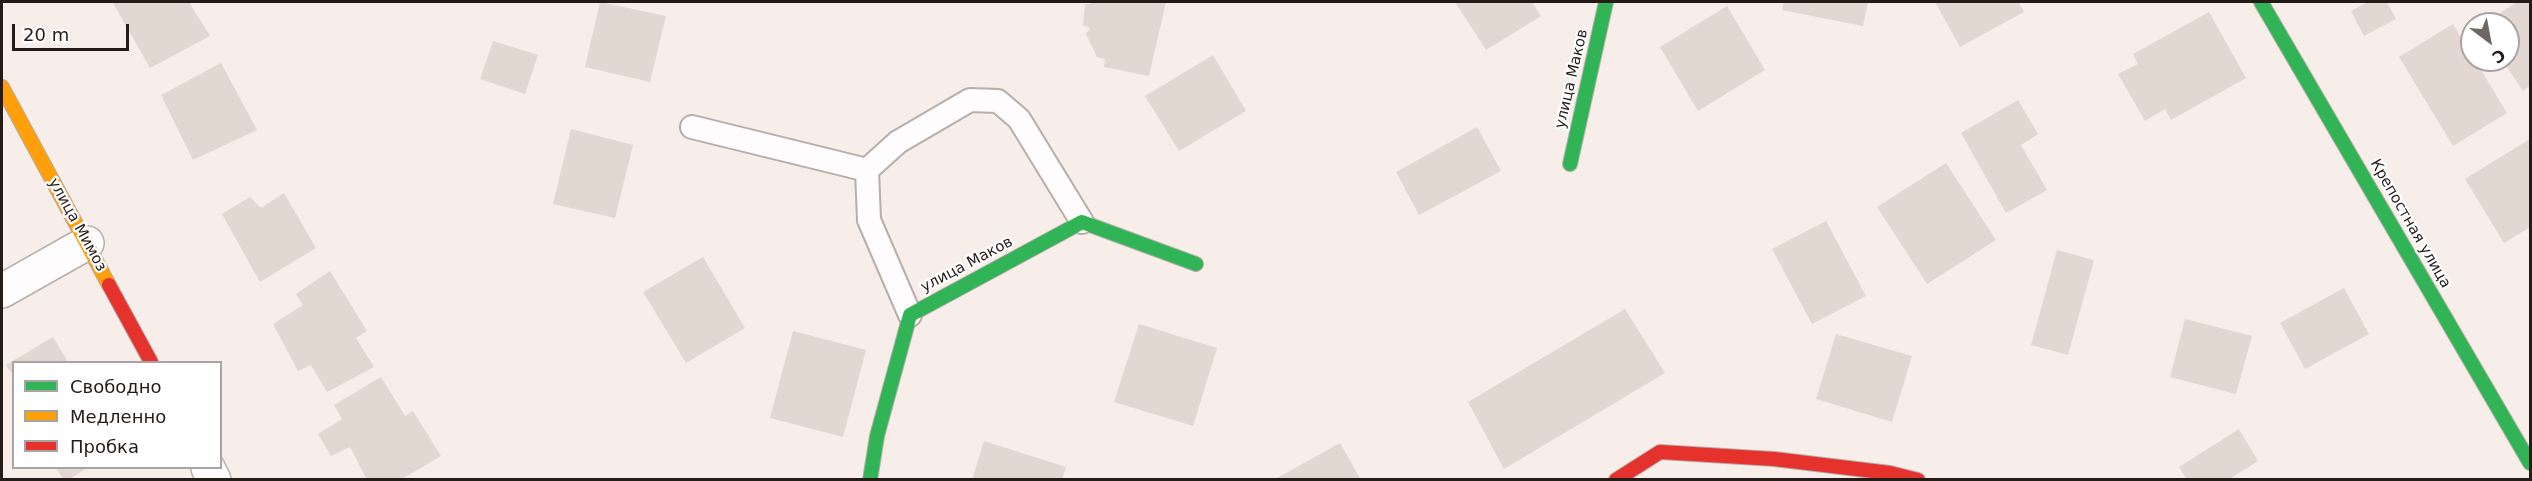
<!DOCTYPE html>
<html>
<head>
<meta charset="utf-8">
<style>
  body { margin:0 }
  #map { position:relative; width:2532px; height:481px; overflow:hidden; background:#f7eeea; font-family:"DejaVu Sans",sans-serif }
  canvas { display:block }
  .frame { position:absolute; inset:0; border:3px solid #251c18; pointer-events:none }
  .legend { position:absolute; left:12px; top:361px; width:210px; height:108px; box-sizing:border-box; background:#fff; border:2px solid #a8a4a3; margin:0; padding:8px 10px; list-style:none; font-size:18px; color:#251c18 }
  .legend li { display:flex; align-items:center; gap:12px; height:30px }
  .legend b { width:30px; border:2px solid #a8a4a3 }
  .north { position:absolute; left:2460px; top:12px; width:60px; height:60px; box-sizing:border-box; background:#fff; border:2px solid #a8a4a3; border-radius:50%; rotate:148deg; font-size:16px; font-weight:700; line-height:24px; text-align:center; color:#251c18 }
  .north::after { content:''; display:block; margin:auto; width:21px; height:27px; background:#6e6662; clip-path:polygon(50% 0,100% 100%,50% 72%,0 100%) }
  .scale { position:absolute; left:12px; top:24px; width:117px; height:27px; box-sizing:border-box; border:3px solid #251c18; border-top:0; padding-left:8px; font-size:18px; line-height:21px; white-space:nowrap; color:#251c18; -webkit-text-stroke:4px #fff; paint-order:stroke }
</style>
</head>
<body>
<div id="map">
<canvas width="2532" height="481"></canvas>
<div class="frame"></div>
<ul class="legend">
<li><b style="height:8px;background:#30b455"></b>Свободно</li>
<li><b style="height:8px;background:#ff9f0a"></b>Медленно</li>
<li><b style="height:8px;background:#e5322d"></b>Пробка</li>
</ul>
<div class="north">С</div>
<div class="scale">20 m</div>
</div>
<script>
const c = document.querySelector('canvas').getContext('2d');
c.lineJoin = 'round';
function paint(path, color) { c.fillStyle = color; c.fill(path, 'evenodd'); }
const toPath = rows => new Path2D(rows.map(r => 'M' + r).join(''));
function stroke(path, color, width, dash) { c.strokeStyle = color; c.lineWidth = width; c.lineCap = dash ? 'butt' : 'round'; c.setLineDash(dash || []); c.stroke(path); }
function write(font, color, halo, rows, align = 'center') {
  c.font = font + ' "DejaVu Sans",sans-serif'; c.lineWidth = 4.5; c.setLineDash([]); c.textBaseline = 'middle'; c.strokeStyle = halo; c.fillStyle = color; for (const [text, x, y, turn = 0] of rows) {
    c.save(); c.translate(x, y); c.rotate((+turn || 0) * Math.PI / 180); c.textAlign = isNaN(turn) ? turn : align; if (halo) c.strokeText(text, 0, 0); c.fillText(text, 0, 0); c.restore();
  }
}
paint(toPath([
  [115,2,189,2,210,36,150,68,113,3],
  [600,2,666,16,650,82,585,67],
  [1091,2,1166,2,1149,76,1104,67,1105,59,1097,57,1086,34,1090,28,1083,25,1085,4,1091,4],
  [1455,2,1532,2,1541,16,1486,50],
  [1784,2,1868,2,1863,26,1782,10],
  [1935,2,2019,2,2024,12,1960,47],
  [2368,2,2387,2,2396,19,2364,36,2351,11],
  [2517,2,2530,2,2530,86,2523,91,2502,60,2508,60,2508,24,2483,24],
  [1727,6,1765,70,1698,111,1660,47],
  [2209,12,2246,78,2171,120,2165,109,2145,121,2118,74,2138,64,2133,54],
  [2453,24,2472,55,2472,60,2475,60,2507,113,2453,146,2399,57],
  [493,41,538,55,525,94,480,79],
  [1213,55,1246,111,1179,151,1145,96],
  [221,63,257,130,193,160,161,95],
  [2018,100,2038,134,2021,145,2047,190,2006,213,1961,133],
  [1477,127,1501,171,1419,215,1396,172],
  [571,129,633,145,615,218,553,204],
  [2530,139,2530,227,2504,243,2465,179],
  [1946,163,1996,240,1927,284,1877,207],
  [284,193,316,248,260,282,222,214,250,197,261,208],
  [1826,221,1866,296,1812,324,1772,249],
  [2057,250,2094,260,2068,355,2031,345],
  [703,257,745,328,686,363,643,292],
  [330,271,367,331,356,338,374,367,327,392,311,365,298,371,273,324,303,305,296,294],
  [2344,288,2369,334,2305,369,2280,323],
  [1625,309,1665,373,1504,469,1468,402],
  [2185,319,2252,336,2236,394,2170,377],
  [1139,324,1217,348,1193,426,1114,402],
  [793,331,866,350,843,437,770,418],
  [1836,334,1912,356,1892,422,1816,399],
  [53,337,68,362,14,362,14,377,6,365],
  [381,377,405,416,413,411,441,456,400,480,367,480,350,447,331,456,318,434,342,419,334,405],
  [2239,429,2258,461,2228,480,2187,480,2179,467],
  [984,441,1066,467,1062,480,972,480],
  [1340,443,1361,480,1278,480,1277,478],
  [56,468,87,468,68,480,64,480]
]), '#e2d7d1');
const lane = toPath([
  [692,127,867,170],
  [910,315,869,220,867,170,898,142,970,100,998,101,1019,119,1082,222]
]);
const street = toPath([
  [2,291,87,243],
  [208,468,214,480]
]);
const fast = toPath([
  [2261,2,2530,463],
  [1570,164,1606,2],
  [870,480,877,436,910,315,1082,222,1196,264]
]);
const slow = toPath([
  [2,87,109,285]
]);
const jam = toPath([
  [109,285,151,362],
  [1616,480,1660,452,1774,459,1890,473,1918,480]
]);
stroke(lane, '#b7aeaa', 26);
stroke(street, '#b7aeaa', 36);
stroke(fast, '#b7aeaa', 16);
stroke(slow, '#b7aeaa', 16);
stroke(jam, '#b7aeaa', 16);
stroke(lane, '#fefcfc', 22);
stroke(street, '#fefcfc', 33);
stroke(fast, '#30b455', 14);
stroke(slow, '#ff9f0a', 14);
stroke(jam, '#e5322d', 14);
write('15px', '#251c18', '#fff', [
  ["улица Маков",1572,79,-77],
  ["Крепостная улица",2410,224,60],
  ["улица Мимоз",77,225,61],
  ["улица Маков",967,265,-28]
]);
</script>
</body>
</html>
